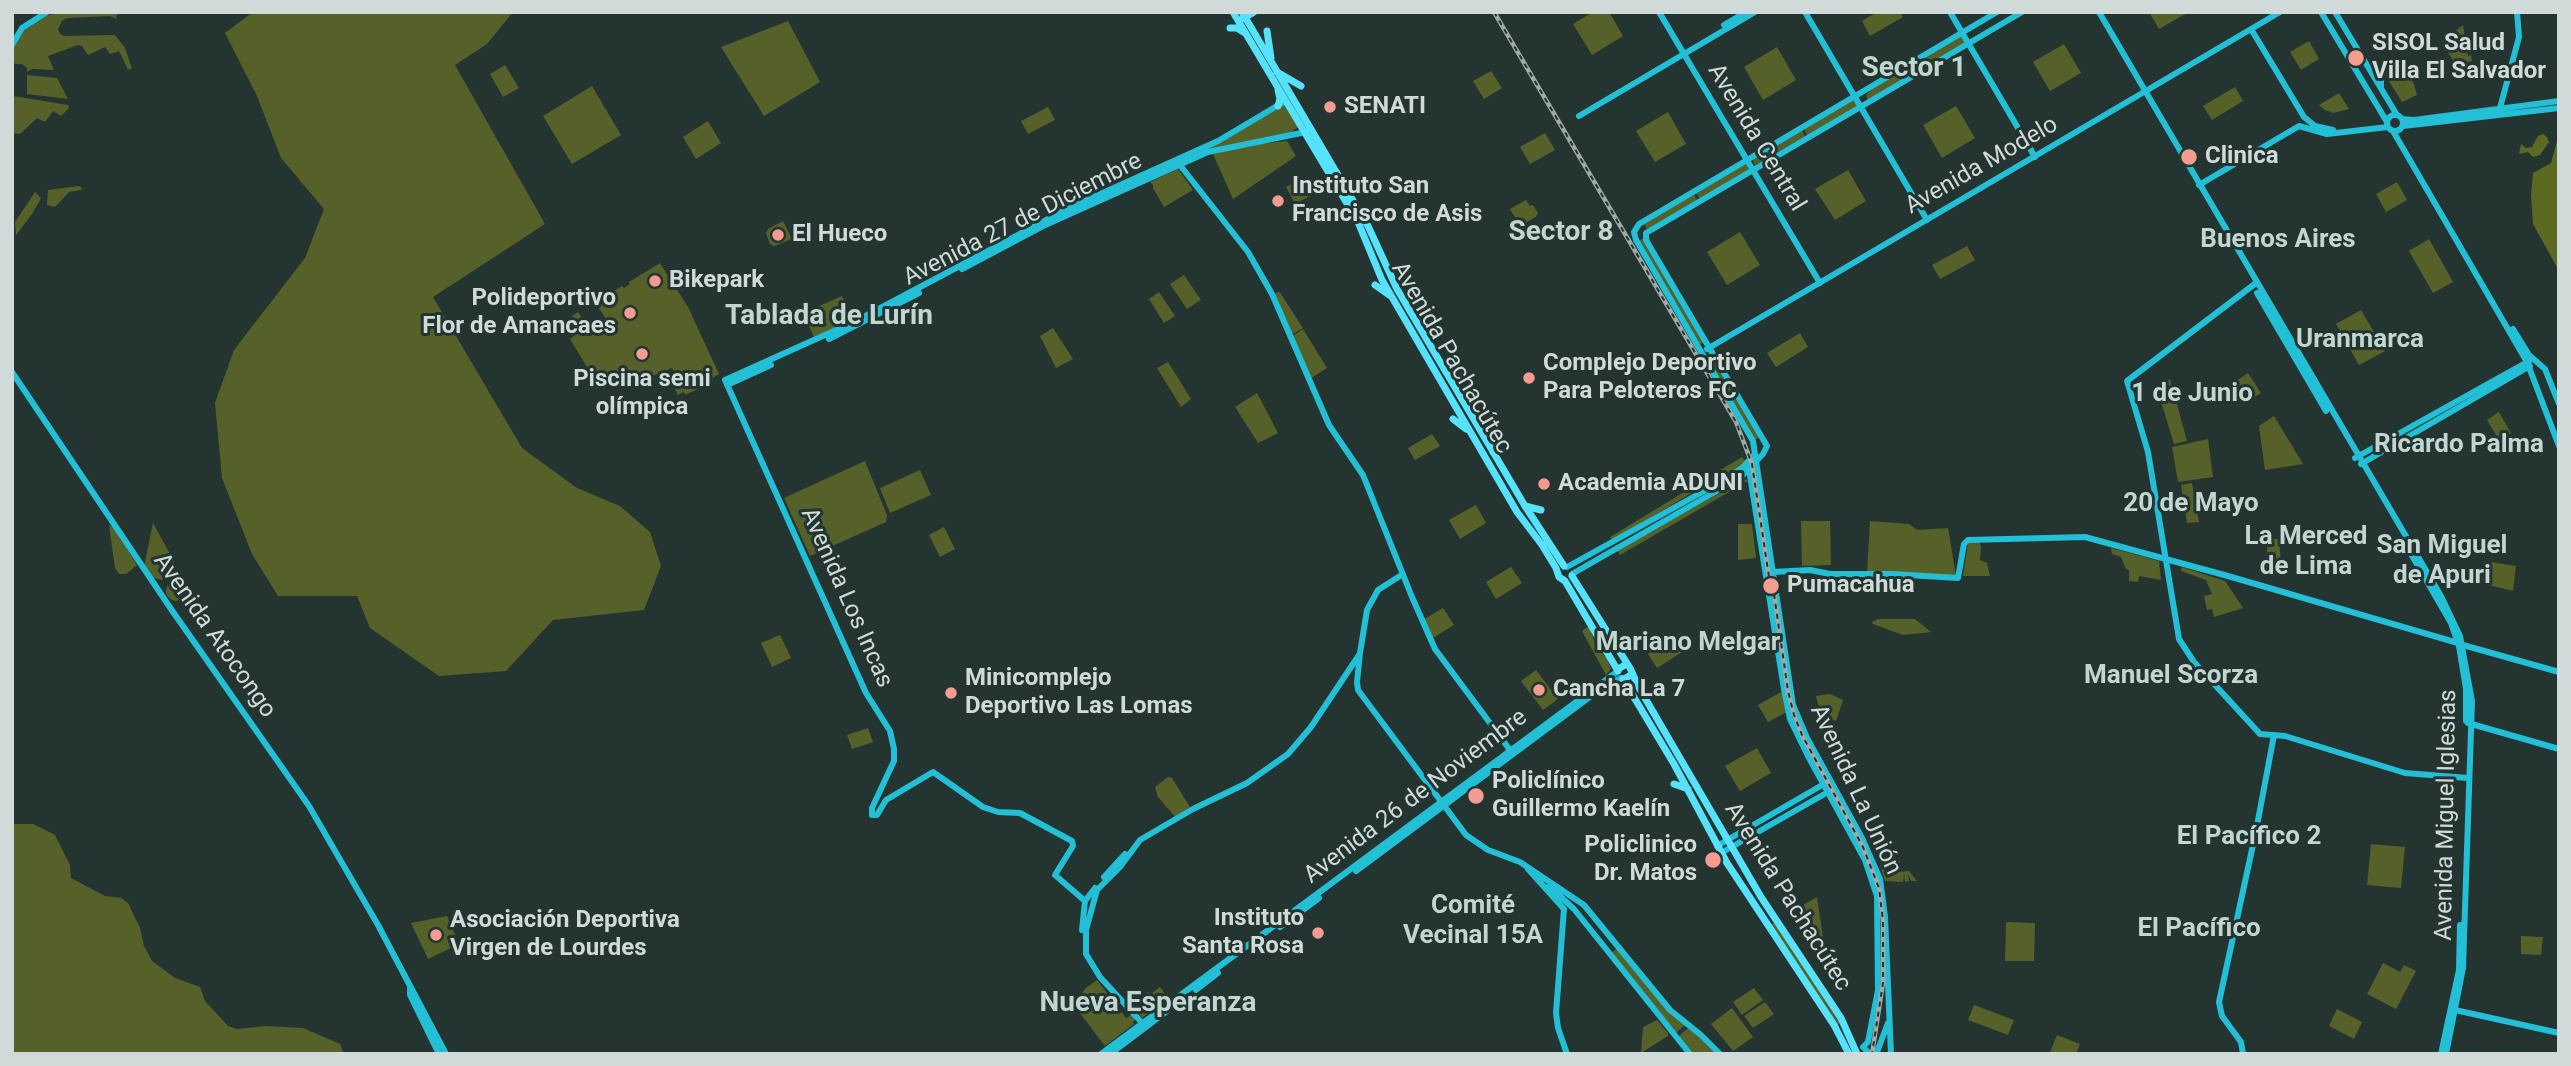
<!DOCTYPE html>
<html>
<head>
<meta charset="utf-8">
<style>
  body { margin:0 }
  #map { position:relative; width:2571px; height:1066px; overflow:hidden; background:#243531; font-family:Roboto,sans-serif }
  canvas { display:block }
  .frame { position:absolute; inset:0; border:14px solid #d0dad8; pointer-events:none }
</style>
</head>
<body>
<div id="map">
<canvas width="2571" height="1066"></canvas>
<div class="frame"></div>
</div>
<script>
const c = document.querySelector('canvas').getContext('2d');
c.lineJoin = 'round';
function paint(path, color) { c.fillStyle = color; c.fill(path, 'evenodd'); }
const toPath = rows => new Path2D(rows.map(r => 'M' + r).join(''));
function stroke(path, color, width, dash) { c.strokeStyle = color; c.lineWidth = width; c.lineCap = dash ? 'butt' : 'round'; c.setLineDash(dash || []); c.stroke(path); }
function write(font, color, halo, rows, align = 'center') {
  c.font = font + ' Roboto,sans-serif'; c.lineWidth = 6; c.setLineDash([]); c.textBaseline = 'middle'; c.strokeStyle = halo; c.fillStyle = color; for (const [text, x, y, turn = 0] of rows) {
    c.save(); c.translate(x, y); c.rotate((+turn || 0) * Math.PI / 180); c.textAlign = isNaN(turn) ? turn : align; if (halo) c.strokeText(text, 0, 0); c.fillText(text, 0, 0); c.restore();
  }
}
paint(toPath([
  [62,12,120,12,116,16,117,19,110,16,67,18,62,21,58,29,60,34,64,36,115,35,125,48,132,68,128,70,119,51,110,54,105,47,88,55,82,46,78,45,48,56,54,70,32,69,27,72,27,68,22,64,15,64,12,61,14,47,23,31,46,16],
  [253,12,513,12,487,44,455,65,545,224,433,297,522,448,577,488,620,506,650,532,661,566,644,610,553,620,506,671,439,676,370,628,357,596,278,596,252,554,222,478,215,403,234,350,305,258,324,209,281,158,257,96,225,33],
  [1593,12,1609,12,1623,36,1592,55,1573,24],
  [1877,12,1900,12,1903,17,1870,36,1862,21],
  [2149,12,2189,12,2159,29],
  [788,21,820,82,764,116,721,47],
  [2463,25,2468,56,2471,55,2472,61,2455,64,2442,42],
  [1961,36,1966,42,1916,71,1912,64],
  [2309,41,2319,59,2301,70,2290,52],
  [2064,44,2081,73,2050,91,2033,62],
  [1777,47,1796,80,1763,100,1744,67],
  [505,65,519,88,503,97,490,74],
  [2402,65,2414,84,2417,95,2402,102,2385,75],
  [1909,67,1913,74,1870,100,1867,98,1866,95,1870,91,1870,89],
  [1491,71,1502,88,1484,99,1473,81],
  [27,75,57,78,68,99,27,94],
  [592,86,621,135,572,164,543,116],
  [2235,87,2243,101,2212,120,2203,106],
  [2339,93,2349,109,2333,113,2325,110,2319,105],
  [13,96,68,105,69,108,61,116,53,111,45,122,37,118,20,134,12,133],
  [1854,99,1858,106,1807,135,1804,129],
  [1285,103,1298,127,1287,135,1248,141,1180,164],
  [1956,106,1975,138,1942,158,1923,125],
  [1048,107,1055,120,1028,134,1021,121],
  [1668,112,1686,144,1655,162,1636,131],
  [708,121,721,143,696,159,683,137],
  [1802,130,1805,136,1755,165,1752,159],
  [1545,133,1555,150,1530,164,1520,147],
  [1287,141,1296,156,1233,199,1213,154,1250,145],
  [1745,163,1750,170,1700,199,1696,193],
  [1178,169,1193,190,1164,207,1153,188,1153,185,1150,182],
  [1848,170,1866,201,1835,220,1815,189],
  [1302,178,1307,186,1294,194,1308,187,1312,195,1295,204,1286,187],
  [2397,182,2407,200,2386,212,2376,194],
  [79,186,82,188,81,190,69,192,55,207,47,205,48,190],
  [35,192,41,198,32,214,16,235,15,222],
  [1694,194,1697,200,1647,229,1644,224],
  [1526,200,1530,206,1533,205,1538,213,1536,217,1520,226,1510,209],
  [783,221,792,239,774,246,770,244,766,233,768,229],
  [1740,232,1760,265,1727,285,1707,252],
  [1641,239,1643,239,1705,342,1699,345,1639,241],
  [2429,239,2453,282,2433,293,2409,251],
  [1967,246,1975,260,1940,279,1932,265],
  [660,263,688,307,719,374,712,378,713,382,685,395,684,392,678,395,669,376,675,373,672,368,643,380,636,370,598,385,570,339,576,334,567,320,578,312,592,333,608,322,595,302,622,286,624,288,630,284,629,282],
  [1184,275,1201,300,1187,309,1170,284],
  [1279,291,1303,328,1290,336,1273,295],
  [1159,292,1175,316,1164,323,1149,299],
  [842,296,853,319,814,337,803,313],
  [2361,310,2385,351,2359,365,2336,324],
  [1053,328,1073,359,1056,368,1040,336],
  [1303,329,1327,368,1311,378,1290,338],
  [1800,333,1808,347,1776,367,1767,353],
  [1711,352,1761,437,1754,440,1705,355],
  [1168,362,1191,399,1181,407,1157,368],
  [2248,373,2261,393,2245,403,2233,383],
  [2170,379,2187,441,2174,444,2157,388],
  [1257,393,1278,433,1258,443,1235,407],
  [2499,412,2511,433,2499,440,2487,420],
  [2274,416,2303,464,2265,470,2259,426],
  [1432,434,1440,446,1415,460,1408,448],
  [2208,439,2213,477,2178,482,2172,447],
  [1742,457,1746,462,1733,471,1713,480,1612,541,1610,537],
  [865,461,887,515,886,522,810,556,784,498],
  [920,470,931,495,890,513,880,488],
  [1745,479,1748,481,1620,555,1617,550],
  [2192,483,2199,522,2187,523,2181,485],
  [1476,505,1486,523,1460,539,1449,520],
  [1801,521,1830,521,1831,565,1802,566],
  [1870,521,1909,524,1917,530,1948,528,1956,576,1867,572],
  [153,523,174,561,173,573,162,580,151,577,144,567],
  [1738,524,1752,524,1756,558,1738,560],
  [109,525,113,527,137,565,126,574,119,574,115,568],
  [944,527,955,549,940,557,929,535],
  [2268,539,2279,539,2281,563,2266,561],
  [1979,541,1981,547,1980,560,1987,563,1990,576,1963,576,1968,543],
  [2111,548,2159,561,2161,580,2139,576,2138,582,2129,581,2129,570,2126,569,2121,557,2112,554],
  [2484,561,2516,566,2513,591,2480,583],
  [1511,567,1522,583,1496,599,1486,582],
  [2182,567,2225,581,2243,608,2214,617,2212,609,2207,610,2204,596,2212,594,2206,580,2181,571],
  '166 591a10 10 0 1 1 20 0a10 10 0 1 1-20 0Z',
  [1443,608,1454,625,1433,638,1423,620],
  [1878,619,1915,619,1931,632,1903,635,1873,624,1872,622],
  [1587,627,1590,628,1595,643,1607,659,1611,669,1606,675,1582,631],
  [1681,633,1690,647,1657,668,1648,654],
  [780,635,791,658,772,667,761,643],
  [1536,670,1558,699,1543,710,1521,681],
  [1783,691,1787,712,1768,722,1758,705],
  [1830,694,1843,700,1836,721,1822,716,1818,704,1816,696],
  [868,728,873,742,852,749,847,735],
  [1757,748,1771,773,1740,791,1725,766],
  [1168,777,1172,778,1190,807,1175,817,1158,797,1155,787],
  [12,824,33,824,55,835,70,865,71,878,105,896,121,898,128,903,140,928,144,946,152,961,175,978,200,987,205,1001,228,1026,237,1029,266,1026,303,1028,340,1044,344,1054,12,1054],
  [2371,844,2405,847,2401,888,2367,885],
  [1891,859,1900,861,1898,872,1909,871,1917,881,1911,881,1908,874,1909,881,1905,882,1904,874,1903,882,1885,881,1880,865],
  [1817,897,1824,944,1798,908],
  [447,916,459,944,428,959,411,923],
  [2006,922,2035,923,2034,961,2005,961],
  [1774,923,1836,1013,1840,1020,1838,1028,1769,927],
  [2521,936,2543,937,2541,955,2521,954],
  [1617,948,1685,1025,1676,1033,1611,953],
  [2383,963,2400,972,2404,965,2416,971,2396,1009,2367,994],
  [1097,980,1126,1018,1133,1014,1136,1019,1133,1022,1134,1024,1105,1046,1073,1004,1086,988],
  [1160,987,1168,998,1142,1018,1134,1007,1130,1006,1148,992,1151,994],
  [1754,988,1763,1000,1742,1015,1733,1002],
  [1765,1002,1774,1014,1753,1028,1744,1016],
  [1974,1005,2014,1020,2008,1035,1968,1020],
  [1732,1008,1753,1037,1733,1051,1711,1024],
  [2337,1009,2362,1022,2354,1039,2329,1026],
  [1657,1020,1668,1033,1668,1036,1641,1053,1643,1027],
  [1688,1028,1691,1028,1717,1054,1692,1054,1679,1038,1680,1035],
  [2057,1035,2080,1044,2076,1054,2050,1052]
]), '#56612a');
paint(toPath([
  [2543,134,2547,137,2549,142,2540,155,2533,157,2528,152,2519,154,2521,144,2526,148,2532,147,2538,136],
  [2559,134,2559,271,2533,224,2531,195,2533,173,2551,163]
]), '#5c6921');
stroke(toPath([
  [1659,12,1820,283],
  [1805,12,1927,220],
  [1950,12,2035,157],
  [2099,12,2441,596,2460,636,2472,701,2463,968,2446,1054],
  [2321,12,2387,122],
  [2335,12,2397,115],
  [1724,25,1746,12],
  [2251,29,2304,117,2315,126,2333,130],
  [12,45,22,28,47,12],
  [2381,86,2381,73],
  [2500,108,2519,37,2517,12],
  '2387 123a8 8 0 1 1 16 0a8 8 0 1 1-16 0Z',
  [1579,116,1755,12],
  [2402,119,2414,120,2559,101],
  [2403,126,2559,108],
  [2393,131,2527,362,2559,446],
  [1176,160,1248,252,1272,294,1329,425,1363,475,1412,597,1435,649,1510,750],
  [2199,185,2299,126,2327,134,2388,127],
  [962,269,1043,226,1208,152,1306,132],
  [2256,283,2127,381,2148,452,2179,639,2194,662,2260,734,2285,736,2405,773,2468,778],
  [2257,293,2326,411],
  [2513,329,2529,355,2545,369,2559,404],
  [829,339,919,293],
  [1707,349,2280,12],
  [12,372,171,609,309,806,378,925,446,1054],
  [727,385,771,365],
  [2355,458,2529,361],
  [1748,463,1784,689,1790,719,1808,756,1865,860,1877,896,1878,990,1868,1042,1863,1047],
  [2361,464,2530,366],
  [2407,547,2451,623,2459,646,2466,689,2466,721],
  [1567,567,1724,480,1742,468,1755,454],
  [1773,572,1810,570,1830,574,1892,574,1958,578,1964,544,1968,540,2085,537,2228,576,2458,643],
  [1403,574,1378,590,1367,610,1360,653,1357,682,1358,690,1466,835,1488,850,1520,862,1584,905,1670,1010,1701,1035,1720,1054],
  [1572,574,1741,477,1763,454,1767,446,1646,240,1646,233,2022,12],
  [2463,645,2559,672],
  [2468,723,2559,749],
  [872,815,872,808,894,761,894,749,890,731,866,693,725,380,856,321,1067,209,1218,141,1282,103],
  [872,815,877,815,886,800,933,772,983,807,998,812,1020,813,1072,841,1073,846,1055,875,1085,901],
  [1717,846,1824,784],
  [1721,853,1828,792],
  [1528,869,1564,909,1556,1013,1558,1028,1567,1054],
  [1356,871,1599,690,1621,678],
  [1104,877,1125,854],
  [1549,886,1574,909,1690,1054],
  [1280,927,1319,898],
  [1082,930,1085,901,1095,888],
  [410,988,410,995,439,1054],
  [1196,990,1218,973],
  [2452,1011,2455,1010,2559,1033],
  [1144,1025,1100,977,1086,954,1086,930,1097,890,1120,867,1140,840,1193,809,1247,783,1288,754,1311,727,1359,655],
  [1863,1047,1869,1053,1877,1052,1888,1023],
  [1101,1054,1618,671],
  [1110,1054,1167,1011],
  [1891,1054,1885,917,1880,879,1862,838,1807,738,1793,705,1753,441,1636,240,1634,232,1639,224,1997,12],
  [2243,1054,2241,1042,2222,1016,2219,1002,2256,831,2274,735],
  [2441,1054,2459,970,2460,925]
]), '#22bfd6', 6);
stroke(toPath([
  [1233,12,1358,222,1382,280,1517,512,1542,545,1556,568,1559,577,1565,581,1618,671],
  [1242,12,1368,226,1397,289,1525,506,1564,566],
  [1242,19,1254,12],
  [1230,28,1237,28,1245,33],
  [1267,31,1271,58],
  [1277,72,1301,86],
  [1278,106,1280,99,1278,90],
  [1375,285,1389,295],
  [1453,419,1466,429],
  [1493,452,1497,435],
  [1525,506,1541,510],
  [1572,576,1630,668,1638,686,1761,897,1841,1018,1857,1054],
  [1623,679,1674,764,1727,863,1834,1025,1849,1054],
  [1674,784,1688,789]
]), '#56e2fa', 7);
const rail = toPath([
  [1494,12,1736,422,1752,464,1769,577],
  [1774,594,1788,691,1794,715,1802,735,1863,847,1879,888,1883,921,1883,983,1872,1054]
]);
stroke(rail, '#9eaaa7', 4.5);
stroke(rail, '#243531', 2, [5]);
stroke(toPath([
  [1618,669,1625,665],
  [1624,679,1631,675]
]), '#56e2fa', 7);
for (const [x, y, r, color] of [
  [2356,58,9,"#f59c91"],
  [1330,107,7,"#f59c91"],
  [2189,157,9,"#f59c91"],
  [1278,201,7,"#f59c91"],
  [778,235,7,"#f59c91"],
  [655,281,7,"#f59c91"],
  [630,313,7,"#f59c91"],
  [642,354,7,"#f59c91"],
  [1529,378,7,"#f59c91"],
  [1544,484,7,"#f59c91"],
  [1771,586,9,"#f59c91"],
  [1539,690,7,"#f59c91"],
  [951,693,7,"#f59c91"],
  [1476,796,9,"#f59c91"],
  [1713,860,9,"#f59c91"],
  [1318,933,7,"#f59c91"],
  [436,935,7,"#f59c91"]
]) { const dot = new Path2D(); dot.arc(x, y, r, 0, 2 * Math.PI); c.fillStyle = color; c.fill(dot); stroke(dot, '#243531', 2.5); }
write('bold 24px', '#d0dad8', '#243531', [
  ["SISOL Salud",2372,44],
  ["Villa El Salvador",2372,72],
  ["SENATI",1344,107],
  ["Clinica",2205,157],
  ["Instituto San",1292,187],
  ["Francisco de Asis",1292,215],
  ["El Hueco",792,235],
  ["Bikepark",669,281],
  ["Polideportivo",616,299,"right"],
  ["Flor de Amancaes",616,327,"right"],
  ["Complejo Deportivo",1543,364],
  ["Para Peloteros FC",1543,392],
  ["Piscina semi",642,380,"center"],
  ["olímpica",642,408,"center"],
  ["Academia ADUNI",1558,484],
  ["Pumacahua",1787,586],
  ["Minicomplejo",965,679],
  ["Deportivo Las Lomas",965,707],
  ["Cancha La 7",1553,690],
  ["Policlínico",1492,782],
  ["Guillermo Kaelín",1492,810],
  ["Policlinico",1697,846,"right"],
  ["Dr. Matos",1697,874,"right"],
  ["Instituto",1304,919,"right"],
  ["Santa Rosa",1304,947,"right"],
  ["Asociación Deportiva",450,921],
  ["Virgen de Lourdes",450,949]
], 'left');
write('24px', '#d0dad8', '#243531', [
  ["Avenida Central",1756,138,59],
  ["Avenida Modelo",1982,166,-30],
  ["Avenida 27 de Diciembre",1023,220,-27],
  ["Avenida Pachacútec",1451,358,60],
  ["Avenida Los Incas",846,598,66],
  ["Avenida Atocongo",214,636,55],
  ["Avenida La Unión",1855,790,65],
  ["Avenida 26 de Noviembre",1416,797,-37],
  ["Avenida Miguel Iglesias",2447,815,-89],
  ["Avenida Pachacútec",1787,897,58]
]);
write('bold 26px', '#c2d6d1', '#243531', [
  ["Buenos Aires",2278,240],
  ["Uranmarca",2360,340],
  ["1 de Junio",2192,394],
  ["Ricardo Palma",2459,445],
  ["20 de Mayo",2191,504],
  ["La Merced",2306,537],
  ["de Lima",2306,567],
  ["San Miguel",2442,546],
  ["de Apuri",2442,576],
  ["Mariano Melgar",1688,643],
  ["Manuel Scorza",2171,676],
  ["El Pacífico 2",2249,837],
  ["Comité",1473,906],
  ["Vecinal 15A",1473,936],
  ["El Pacífico",2199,929]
]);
write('bold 28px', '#c2d6d1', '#243531', [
  ["Sector 1",1914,69],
  ["Sector 8",1561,233],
  ["Tablada de Lurín",829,317],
  ["Nueva Esperanza",1148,1004]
]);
</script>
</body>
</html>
